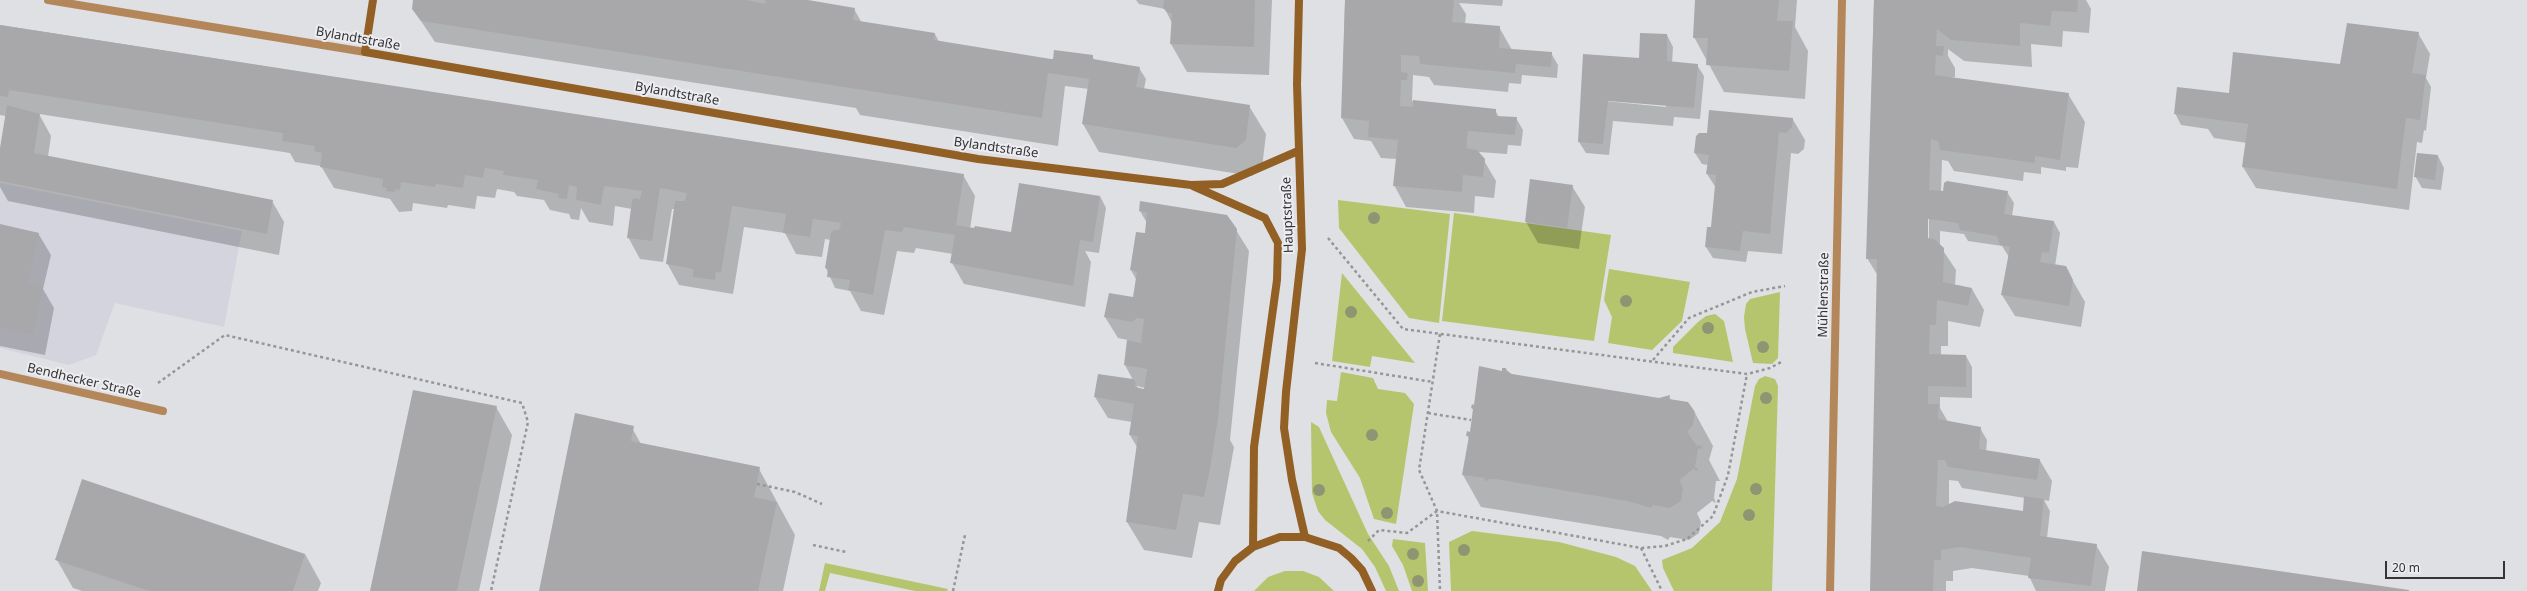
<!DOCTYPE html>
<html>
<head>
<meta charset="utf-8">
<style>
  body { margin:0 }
  #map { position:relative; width:2527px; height:591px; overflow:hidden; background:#dfe0e3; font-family:"Noto Sans",sans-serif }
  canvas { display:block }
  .scale { position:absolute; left:2385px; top:561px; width:120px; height:18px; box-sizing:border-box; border:2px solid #343436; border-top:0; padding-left:5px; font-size:12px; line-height:14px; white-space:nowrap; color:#343436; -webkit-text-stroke:3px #ededf1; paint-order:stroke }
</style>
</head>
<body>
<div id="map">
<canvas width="2527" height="591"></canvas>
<div class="scale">20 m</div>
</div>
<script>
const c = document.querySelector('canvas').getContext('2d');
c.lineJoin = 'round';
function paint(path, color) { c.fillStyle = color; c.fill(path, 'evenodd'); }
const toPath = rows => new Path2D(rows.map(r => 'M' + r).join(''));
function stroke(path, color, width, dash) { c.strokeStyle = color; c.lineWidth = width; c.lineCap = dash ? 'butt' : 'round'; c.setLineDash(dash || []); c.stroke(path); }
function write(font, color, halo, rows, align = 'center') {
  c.font = font + ' "Noto Sans",sans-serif'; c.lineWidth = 4; c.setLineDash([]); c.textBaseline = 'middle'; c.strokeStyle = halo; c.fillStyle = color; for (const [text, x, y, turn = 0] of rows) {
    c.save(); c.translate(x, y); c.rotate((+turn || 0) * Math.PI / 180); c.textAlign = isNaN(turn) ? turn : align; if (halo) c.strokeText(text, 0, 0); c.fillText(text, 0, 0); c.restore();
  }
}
paint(toPath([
  [0,183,242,231,224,327,115,303,96,355,69,365,0,348]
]), '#d4d4df');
paint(toPath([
  [1338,200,1450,214,1439,323,1409,318,1339,228],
  [1454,213,1611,235,1594,341,1442,321],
  [1609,269,1690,282,1682,321,1652,350,1608,343,1612,317,1604,300],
  [1342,273,1415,363,1372,356,1370,367,1332,361],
  [1780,292,1778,358,1772,364,1753,363,1745,329,1744,317,1746,304,1750,299],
  [1715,314,1724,321,1733,362,1673,353,1673,347,1698,322,1706,316],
  [1341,372,1373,378,1378,389,1405,393,1414,404,1396,524,1374,519,1360,478,1331,432,1326,413,1327,400,1337,401],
  [1765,376,1775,379,1778,386,1772,591,1674,591,1663,568,1662,560,1692,548,1720,522,1737,479,1755,386,1759,379],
  [1311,422,1319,427,1368,534,1389,566,1399,591,1386,591,1375,567,1362,549,1325,520,1318,511,1312,493],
  [1472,531,1559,542,1616,557,1635,566,1652,591,1451,591,1449,542],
  [1393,539,1425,543,1428,591,1412,591,1403,565,1392,546],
  [825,563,948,589,947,591,915,591,830,573,825,591,819,591],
  [1285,571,1303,571,1319,577,1334,591,1254,591,1268,577]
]), '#b4c56d');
paint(toPath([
  [414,0,801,0,854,9,862,23,935,34,939,42,1051,60,1092,56,1095,61,1139,68,1146,79,1144,89,1249,106,1266,134,1262,168,1252,176,1099,152,1083,124,1089,89,1065,86,1058,146,860,115,856,108,435,42,413,9],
  [1136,0,1272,0,1269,75,1187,72,1171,44,1172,23,1165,9,1139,4],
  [1345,0,1503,0,1502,6,1459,3,1466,14,1465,24,1499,27,1512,50,1551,53,1558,65,1557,78,1522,75,1521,84,1509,83,1508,92,1434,85,1429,77,1413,75,1412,101,1495,110,1499,117,1516,118,1523,130,1521,146,1508,145,1507,154,1479,152,1496,181,1494,198,1475,196,1474,213,1406,207,1394,185,1397,159,1381,158,1371,141,1354,139,1342,118],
  [1696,0,1797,0,1795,27,1808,51,1805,99,1724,92,1694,37],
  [1874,0,2086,0,2091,9,2089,33,2063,31,2062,47,2031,44,2032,67,1964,61,1948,49,1948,56,1955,68,1955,77,1948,78,2068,94,2085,122,2078,168,2066,167,2066,171,2041,167,2041,174,2024,172,2023,181,1954,171,1948,161,1942,160,1941,192,2007,192,2014,203,2012,216,2054,222,2060,233,2055,266,2065,267,2085,302,2081,327,2015,316,2002,295,2009,257,2002,246,1968,241,1964,234,1940,231,1940,246,1956,270,1955,285,1972,289,1984,310,1980,327,1948,321,1948,346,1941,346,1941,355,1966,356,1972,367,1972,398,1940,397,1940,408,1948,422,1980,428,1987,440,1986,452,2039,459,2052,481,2049,501,2044,500,2050,511,2047,538,2096,545,2109,567,2105,591,2036,591,2029,576,1972,568,1953,571,1953,581,1946,581,1946,591,1871,591,1878,276,1867,258],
  [1927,215,1929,219,1929,243,1927,243],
  [1949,480,1958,481,1962,488,2025,498,2024,514,1949,505],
  [0,25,963,175,975,196,970,229,1012,233,1100,196,1106,208,1099,253,1085,251,1091,262,1085,307,964,284,952,263,953,254,916,248,914,253,897,251,884,315,861,311,850,291,835,288,826,268,831,240,825,239,822,257,796,254,785,233,744,227,733,294,679,285,667,263,675,209,672,209,663,262,640,259,628,237,632,209,615,206,613,226,589,222,581,208,579,220,571,219,569,214,550,210,544,200,517,196,514,192,497,189,495,198,477,196,475,209,448,205,447,208,413,203,412,211,399,212,390,199,334,188,321,166,295,162,290,153,39,114,51,136,48,157,272,201,284,222,279,255,8,201,0,187,0,155,6,116,0,115],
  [2418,33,2430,54,2426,78,2431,87,2426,131,2424,130,2422,143,2417,142,2409,210,2256,188,2243,167,2247,143,2214,138,2208,129,2181,125,2175,113,2231,94,2342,66],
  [1667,35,1673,47,1672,63,1697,65,1704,76,1700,119,1674,117,1673,126,1613,121,1609,155,1586,153,1579,142,1584,55,1640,59],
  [1594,98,1666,105,1666,107,1594,100],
  [1792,118,1805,140,1804,149,1798,154,1791,153,1782,254,1748,251,1746,262,1713,258,1706,247,1713,229,1716,188,1707,174,1708,165,1702,164,1695,153,1706,134],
  [2438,156,2444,168,2441,190,2422,188,2415,176],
  [1572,186,1585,207,1579,249,1538,243,1526,222],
  [1140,211,1236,230,1249,251,1230,440,1234,447,1220,525,1199,522,1192,558,1144,550,1127,522,1137,447,1130,435,1132,422,1108,418,1095,397,1133,380,1125,365,1128,340,1118,338,1105,317,1134,299,1137,281,1131,270,1145,234,1147,223],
  [1137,386,1145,388,1145,390,1138,389],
  [0,225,38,233,51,255,43,289,54,308,45,355,0,346],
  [1506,369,1512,375,1659,399,1669,396,1671,400,1695,413,1713,446,1709,460,1720,481,1716,481,1714,498,1716,503,1712,501,1697,513,1701,522,1699,533,1689,540,1670,537,1668,540,1661,536,1481,507,1463,475,1469,439,1467,435,1470,433,1474,411,1472,408],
  [496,407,512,435,479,591,371,591],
  [632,428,641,444,759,469,795,535,783,591,540,591],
  [305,554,321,583,318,591,82,591,73,588,57,560]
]), '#0003');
paint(toPath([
  [413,0,747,0,765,4,766,0,808,0,855,8,853,20,935,33,934,40,1051,59,1053,59,1054,50,1093,55,1093,59,1140,67,1136,87,1250,105,1246,140,1236,148,1082,124,1089,79,1048,73,1042,118,421,21,412,9],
  [1164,0,1255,0,1254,47,1170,44,1172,13,1168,13,1163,8],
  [1345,0,1454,0,1452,22,1500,26,1499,48,1552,52,1551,67,1516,64,1515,73,1420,64,1419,56,1401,55,1401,72,1408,73,1407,80,1401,80,1400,106,1413,107,1413,100,1496,109,1496,116,1517,117,1515,135,1468,131,1466,148,1477,150,1485,159,1483,177,1463,175,1462,192,1393,186,1398,140,1368,137,1369,121,1341,118],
  [1695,0,1779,0,1777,21,1793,21,1789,71,1706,65,1708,38,1693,38],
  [1874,0,2078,0,2077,12,2052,11,2050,26,2020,23,2020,46,1951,40,1937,29,1936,46,1944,46,1943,56,1936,55,1935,75,2069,93,2060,160,2035,156,2035,163,1940,150,1938,141,1931,139,1929,190,1943,191,1944,183,1947,181,2008,191,2004,214,2054,221,2049,253,2042,252,2040,262,2066,266,2073,280,2069,306,2001,295,2010,247,2000,245,1997,236,1960,230,1958,223,1928,219,1928,238,1934,239,1944,248,1943,282,1972,288,1968,306,1937,300,1936,325,1930,325,1929,354,1966,355,1966,387,1928,386,1928,404,1939,404,1938,419,1981,427,1979,449,2040,459,2037,480,1948,467,1945,460,1938,460,1936,506,1943,507,1955,501,2023,511,2024,496,2044,499,2040,536,2097,544,2091,586,2028,578,2031,558,1960,547,1941,550,1941,560,1934,560,1933,591,1870,591,1877,259,1866,259],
  [2347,23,2419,32,2412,73,2426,75,2420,120,2406,118,2397,189,2242,167,2248,124,2174,114,2177,87,2229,93,2233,52,2340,64],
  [0,25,964,174,956,225,974,228,975,226,1011,232,1019,183,1100,196,1093,242,1080,240,1073,286,950,263,955,235,904,227,902,232,885,230,873,295,848,290,850,280,827,277,828,269,825,268,831,232,834,230,839,230,841,223,813,219,810,237,783,233,786,214,732,206,721,273,716,272,715,280,693,277,693,269,666,264,675,201,685,201,687,193,660,188,652,241,627,238,632,201,634,198,640,199,642,191,604,186,601,205,576,200,577,187,569,185,567,199,558,198,559,194,536,189,538,180,503,175,504,171,485,168,483,178,465,175,463,188,436,184,435,187,401,182,400,190,395,189,395,192,385,191,387,188,382,187,383,179,320,167,322,153,314,151,315,146,282,141,283,133,9,90,8,97,0,96],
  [1640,33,1667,34,1667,61,1698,64,1694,108,1608,101,1603,144,1578,142,1583,54,1639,58],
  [7,105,40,114,34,153,273,200,267,234,0,181,0,148],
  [1709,110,1793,118,1792,127,1786,133,1779,132,1770,234,1743,231,1740,251,1705,247,1707,227,1711,227,1716,175,1706,174,1709,155,1694,153,1696,136,1699,133,1707,133],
  [2417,153,2438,155,2435,180,2414,177],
  [1530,179,1573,185,1567,228,1525,222],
  [1140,201,1227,215,1237,229,1218,418,1210,469,1204,497,1183,494,1176,530,1126,522,1138,436,1129,435,1134,404,1094,397,1098,374,1133,379,1136,383,1135,387,1144,389,1147,369,1124,365,1127,340,1141,343,1144,319,1137,318,1132,322,1104,317,1109,293,1133,297,1137,272,1130,270,1136,232,1145,233,1147,213,1139,211],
  [0,224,39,233,28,283,43,286,33,335,0,328],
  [1479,366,1502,371,1502,368,1506,368,1506,371,1512,374,1659,398,1670,395,1669,399,1688,402,1695,412,1693,425,1687,432,1697,446,1701,445,1702,448,1698,449,1695,467,1698,469,1697,471,1693,469,1680,480,1683,489,1681,501,1670,508,1652,505,1652,508,1627,501,1495,479,1489,479,1488,481,1484,480,1485,478,1462,475,1469,436,1466,436,1467,431,1470,432,1473,409,1471,408,1472,404,1474,405],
  [413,390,497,406,457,591,370,591],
  [575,413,634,426,631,441,760,467,754,497,777,502,758,591,539,591],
  [82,479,305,554,293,591,149,591,55,560],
  [2142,551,2409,590,2409,591,2137,591]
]), '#a8a8ab');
stroke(toPath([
  [1328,238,1403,329,1747,374,1770,368,1783,361],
  [1440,334,1419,470,1437,511,1641,548,1665,546,1687,539,1713,516,1728,475,1747,374],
  [1653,360,1689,318,1752,292,1785,286],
  [1315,363,1433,382],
  [158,383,225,335,522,403,528,422,491,591],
  [1428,413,1471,420],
  [757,484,795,492,822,504],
  [1368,541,1379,530,1407,533,1437,511,1440,591],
  [813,545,846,552],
  [1641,548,1662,591],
  [953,591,965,535]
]), '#959698', 2.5, [3, 3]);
stroke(toPath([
  [48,0,365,52],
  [0,374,163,411],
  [1830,591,1842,0]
]), '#b4875b', 8);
stroke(toPath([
  [373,0,365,52,978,159,1191,185,1222,184,1298,151],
  [1299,0,1297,84,1302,249,1286,392,1284,428,1292,480,1305,537],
  [1193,186,1265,218,1278,243,1277,280,1254,447,1253,547],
  [1218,591,1221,580,1235,561,1253,547,1280,537,1305,537,1339,548,1351,558,1362,570,1372,591]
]), '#925f25', 8);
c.fillStyle = '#8f9572';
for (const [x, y] of [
  [1374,218],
  [1626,301],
  [1351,312],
  [1708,328],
  [1763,347],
  [1766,398],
  [1372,435],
  [1756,489],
  [1319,490],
  [1387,513],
  [1749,515],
  [1464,550],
  [1413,554],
  [1418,581]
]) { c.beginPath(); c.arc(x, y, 6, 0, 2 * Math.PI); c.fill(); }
write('13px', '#343436', '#ededf1', [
  ["Bylandtstraße",358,39,10],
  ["Bylandtstraße",677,94,10],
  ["Bylandtstraße",996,148,8],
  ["Hauptstraße",1288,215,-92],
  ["Mühlenstraße",1824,295,-89],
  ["Bendhecker Straße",84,381,13]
]);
</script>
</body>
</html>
